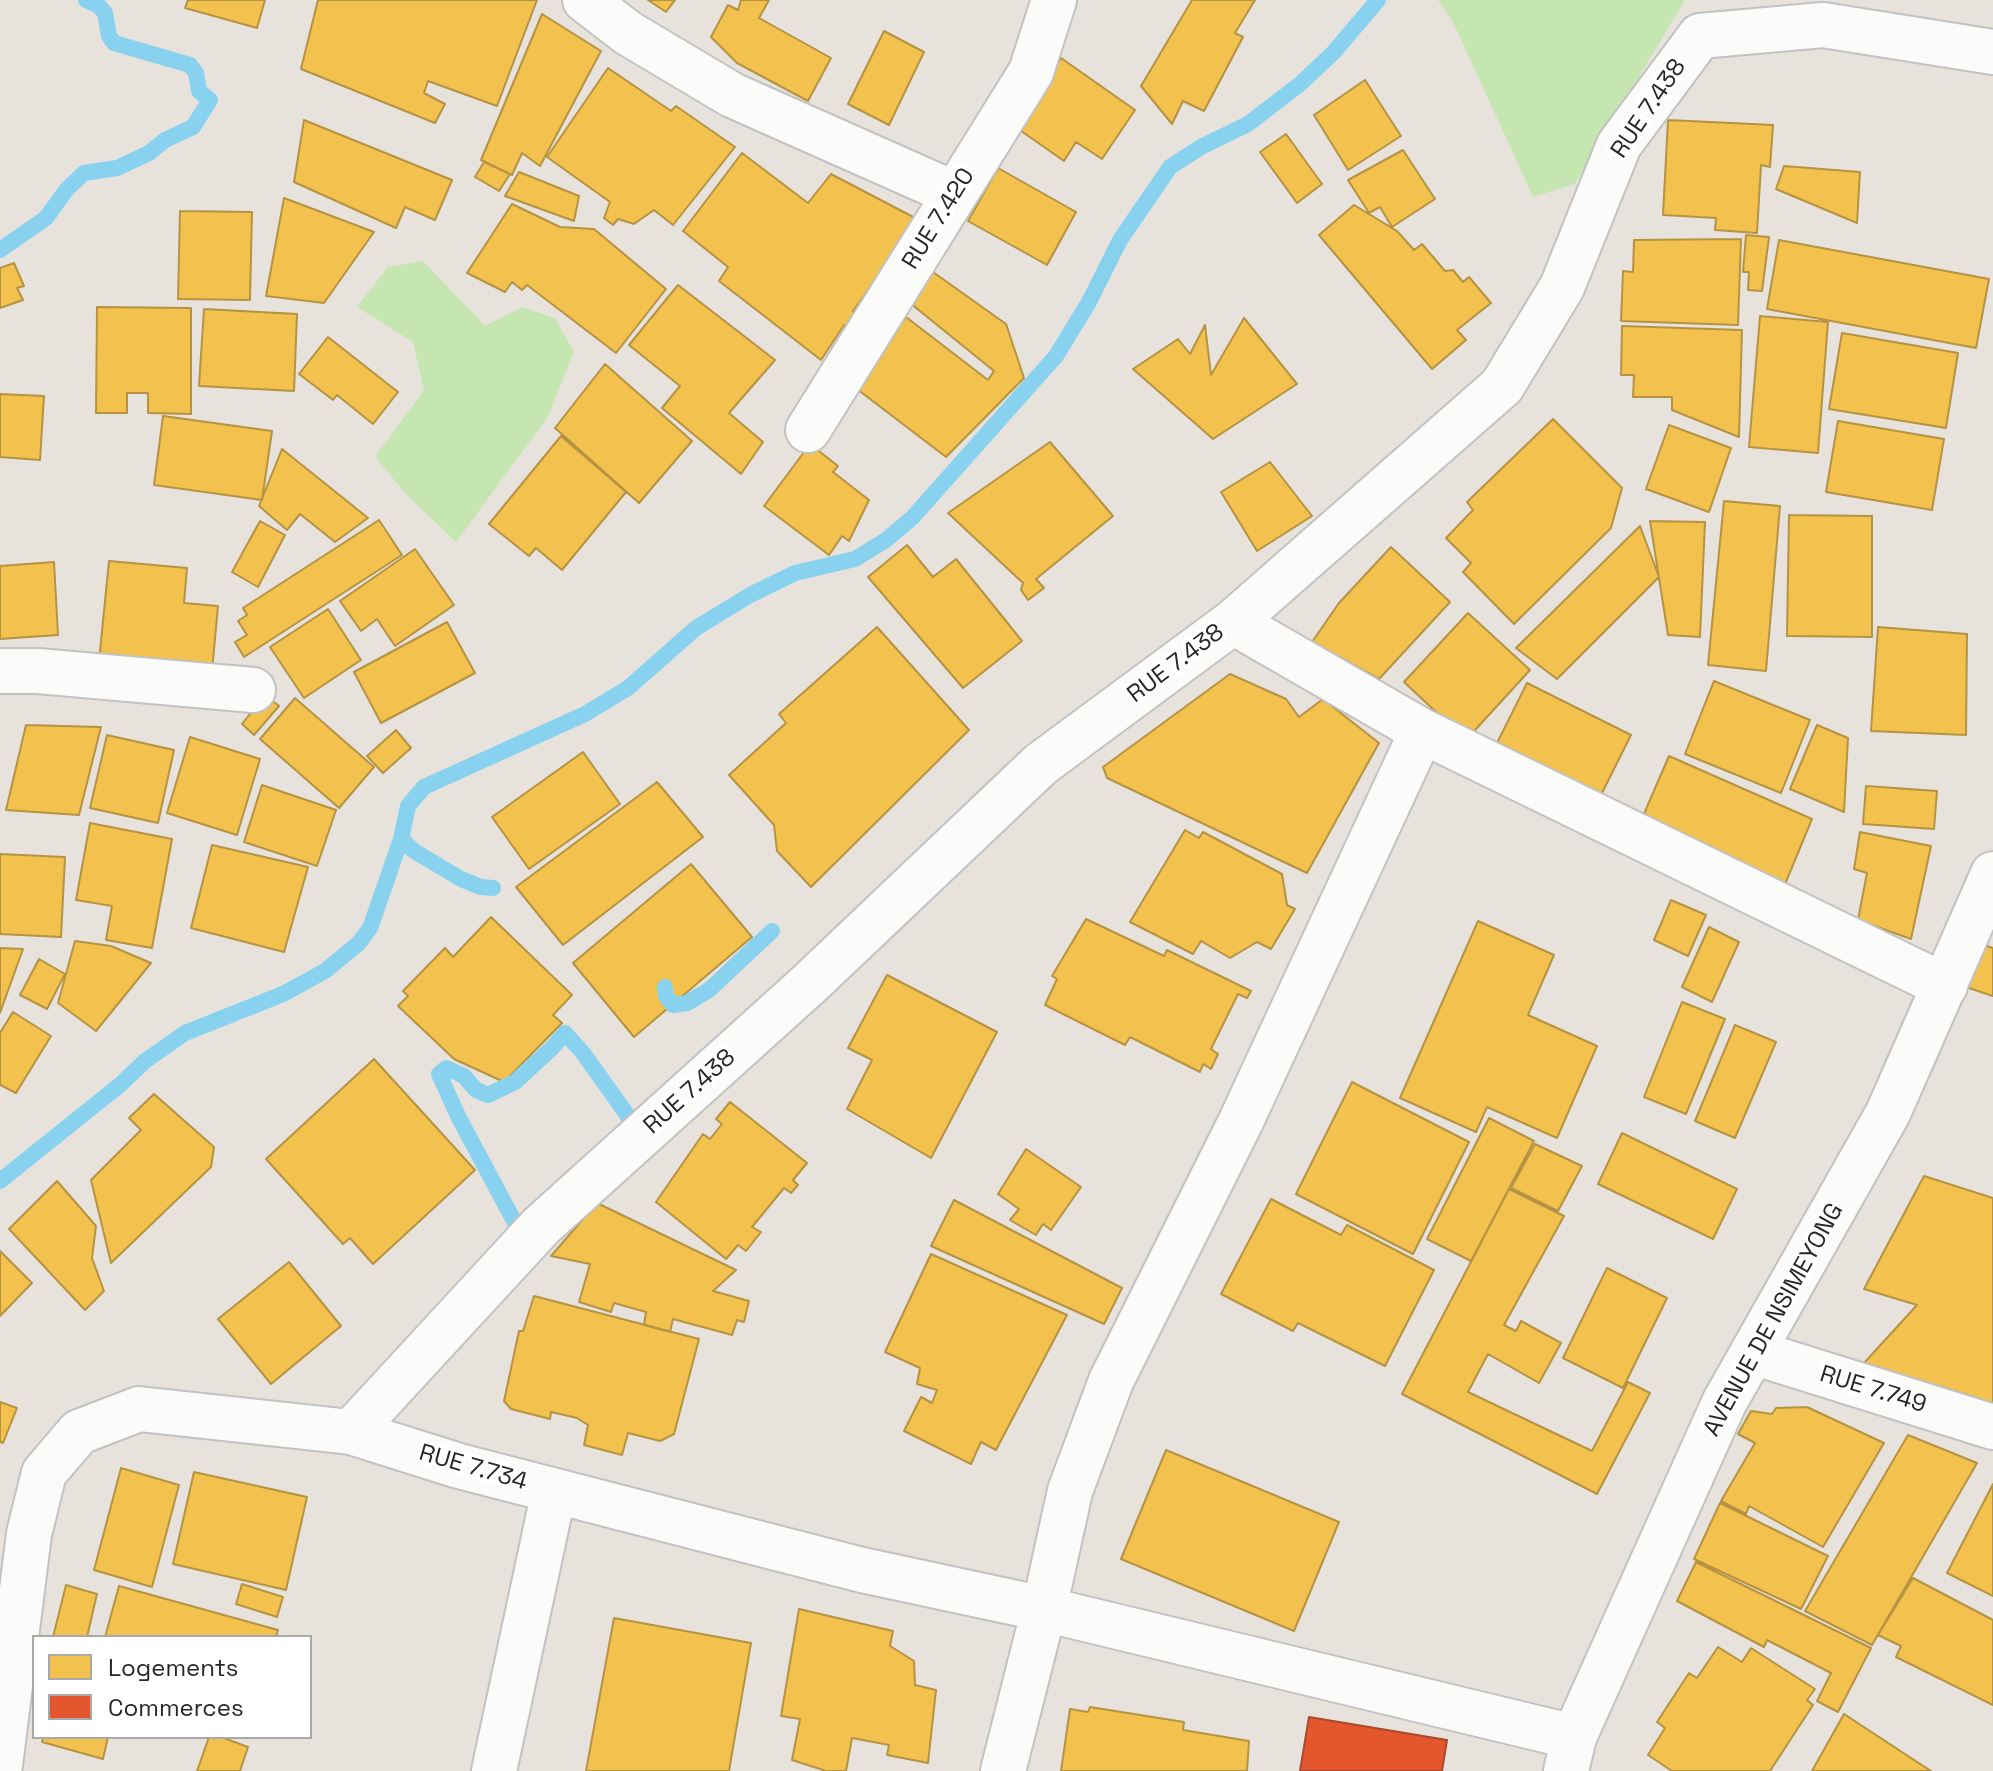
<!DOCTYPE html>
<html>
<head>
<meta charset="utf-8">
<style>
  body { margin:0 }
  #map { position:relative; width:1993px; height:1771px; overflow:hidden; background:#e7e3dc; font-family:"Space Grotesk",sans-serif }
  canvas { display:block }
  .legend { position:absolute; left:32px; top:1635px; width:280px; height:104px; box-sizing:border-box; background:#fff; border:2px solid #a9a9a9; margin:0; padding:10px 14px; list-style:none; font-size:24px; color:#272727 }
  .legend li { display:flex; align-items:center; gap:16px; height:40px }
  .legend b { width:40px; border:2px solid #a9a9a9 }
</style>
</head>
<body>
<div id="map">
<canvas width="1993" height="1771"></canvas>
<ul class="legend">
<li><b style="height:22px;background:#f2c14e"></b>Logements</li>
<li><b style="height:22px;background:#e4572e"></b>Commerces</li>
</ul>
</div>
<script>
const c = document.querySelector('canvas').getContext('2d');
c.lineJoin = 'round';
function paint(path, color) { c.fillStyle = color; c.fill(path, 'evenodd'); }
const toPath = rows => new Path2D(rows.map(r => 'M' + r).join(''));
function stroke(path, color, width, dash) { c.strokeStyle = color; c.lineWidth = width; c.lineCap = dash ? 'butt' : 'round'; c.setLineDash(dash || []); c.stroke(path); }
function write(font, color, halo, rows, align = 'center') {
  c.font = font + ' "Space Grotesk",sans-serif'; c.lineWidth = 8; c.setLineDash([]); c.textBaseline = 'middle'; c.strokeStyle = halo; c.fillStyle = color; for (const [text, x, y, turn = 0] of rows) {
    c.save(); c.translate(x, y); c.rotate((+turn || 0) * Math.PI / 180); c.textAlign = isNaN(turn) ? turn : align; if (halo) c.strokeText(text, 0, 0); c.fillText(text, 0, 0); c.restore();
  }
}
paint(toPath([
  [1438,0,1685,0,1575,184,1533,197,1454,24],
  [423,261,485,326,522,307,555,318,574,352,548,417,456,542,406,494,375,457,424,390,413,342,357,307,388,267]
]), '#c5e6b1');
const homes = toPath([
  [188,0,265,0,257,28,185,8,188,0],
  [318,0,537,0,497,106,428,81,424,93,445,104,435,123,301,69,318,0],
  [648,0,675,0,666,12,648,0],
  [741,0,769,0,759,18,831,58,808,101,737,63,711,37,728,5,738,10,741,0],
  [1192,0,1255,0,1235,33,1243,37,1204,111,1183,101,1172,124,1141,86,1192,0],
  [542,14,601,51,540,166,522,153,512,175,481,160,542,14],
  [884,31,924,52,889,125,848,104,884,31],
  [1061,58,1135,110,1102,159,1076,142,1064,161,1014,126,1061,58],
  [608,68,671,111,676,106,735,147,673,225,654,210,634,224,618,219,613,225,604,218,610,202,547,157,608,68],
  [1365,80,1401,136,1348,170,1314,115,1365,80],
  [304,120,452,180,435,220,405,207,396,228,294,182,304,120],
  [1668,120,1773,125,1770,167,1761,165,1757,233,1715,230,1716,218,1663,215,1668,120],
  [1286,134,1322,184,1297,203,1260,152,1286,134],
  [1403,150,1435,199,1392,227,1380,207,1369,213,1348,180,1403,150],
  [742,153,808,203,831,174,919,220,853,311,861,317,852,330,844,325,821,360,719,281,728,267,683,231,742,153],
  [484,162,510,174,499,191,475,177,484,162],
  [1784,166,1860,172,1857,223,1776,189,1784,166],
  [998,168,1076,212,1047,265,968,221,998,168],
  [519,172,579,196,574,221,505,196,519,172],
  [284,198,374,232,324,303,266,296,284,198],
  [512,204,560,227,594,229,666,289,616,353,527,285,522,290,512,282,505,292,467,273,512,204],
  [1354,205,1397,231,1414,250,1422,244,1445,271,1453,270,1463,282,1469,277,1491,303,1457,330,1466,340,1432,369,1319,235,1354,205],
  [180,211,252,212,250,300,178,299,180,211],
  [1746,235,1769,237,1762,291,1748,290,1749,272,1743,272,1746,235],
  [1741,239,1738,325,1621,321,1623,271,1633,272,1634,240,1741,239],
  [1779,240,1989,279,1976,348,1767,309,1779,240],
  [14,263,24,286,17,288,23,300,0,308,0,268,14,263],
  [933,272,1006,324,1024,378,946,457,853,386,906,317,988,380,994,371,910,303,933,272],
  [678,285,775,360,729,413,763,442,741,474,662,408,680,386,629,345,678,285],
  [97,307,191,308,191,414,148,413,148,393,127,393,127,413,96,413,97,307],
  [204,309,297,314,294,391,199,386,204,309],
  [1760,316,1828,322,1818,453,1749,447,1760,316],
  [1244,318,1297,384,1213,439,1133,369,1178,339,1190,354,1205,325,1211,375,1244,318],
  [1622,326,1742,330,1739,437,1672,410,1672,397,1633,397,1634,375,1621,375,1622,326],
  [1842,333,1958,353,1946,428,1829,409,1842,333],
  [328,337,398,392,373,424,337,395,333,400,299,374,328,337],
  [605,364,692,441,639,503,555,428,605,364],
  [0,394,44,396,40,460,0,457,0,394],
  [163,416,272,431,262,500,154,485,163,416],
  [1553,419,1622,488,1611,528,1514,624,1463,572,1471,563,1446,538,1473,510,1467,502,1553,419],
  [1838,421,1944,439,1932,510,1826,492,1838,421],
  [1669,425,1731,448,1709,512,1646,489,1669,425],
  [561,436,626,492,562,570,536,548,529,556,489,524,561,436],
  [1050,442,1113,516,1036,579,1044,588,1028,600,1021,590,1023,583,948,513,1050,442],
  [810,444,838,466,833,472,869,500,849,541,842,536,829,555,764,506,810,444],
  [282,449,368,518,335,542,300,514,287,530,259,506,282,449],
  [1270,462,1312,516,1257,551,1221,492,1270,462],
  [1724,501,1780,506,1766,671,1708,665,1724,501],
  [1789,515,1872,516,1872,637,1787,636,1789,515],
  [379,520,402,555,244,657,235,642,247,635,238,621,247,615,243,608,379,520],
  [260,521,285,535,258,587,232,572,260,521],
  [1650,521,1705,522,1700,637,1668,635,1650,521],
  [1640,526,1659,577,1557,679,1516,648,1640,526],
  [907,545,933,577,956,559,1022,641,963,688,868,577,907,545],
  [1391,547,1450,602,1379,679,1312,642,1339,603,1391,547],
  [415,549,454,605,395,646,377,619,361,631,340,601,415,549],
  [109,561,187,568,184,603,218,606,211,682,98,671,109,561],
  [54,562,58,635,0,639,0,566,54,562],
  [328,609,361,660,304,698,270,647,328,609],
  [1468,613,1530,670,1466,740,1404,682,1468,613],
  [447,622,475,673,381,723,354,672,447,622],
  [877,627,969,730,811,887,777,851,774,825,729,775,786,723,779,714,877,627],
  [1878,627,1967,634,1966,735,1871,731,1878,627],
  [1230,674,1286,699,1299,717,1323,699,1379,743,1307,873,1107,778,1103,767,1230,674],
  [1714,681,1810,720,1781,793,1685,754,1714,681],
  [1527,683,1631,735,1597,803,1493,751,1527,683],
  [265,695,279,706,254,735,242,724,265,695],
  [295,698,374,767,339,808,260,739,295,698],
  [26,725,101,727,79,815,6,810,26,725],
  [1817,725,1848,738,1844,812,1790,789,1817,725],
  [396,730,411,748,383,773,367,756,396,730],
  [107,735,174,750,158,823,90,808,107,735],
  [190,737,260,759,237,835,167,813,190,737],
  [583,752,620,804,529,869,492,817,583,752],
  [1669,756,1812,819,1783,889,1640,823,1669,756],
  [657,782,703,837,563,945,516,887,657,782],
  [262,785,336,810,317,866,244,842,262,785],
  [1866,786,1937,791,1934,829,1863,824,1866,786],
  [90,823,172,839,152,948,106,940,112,906,76,900,90,823],
  [1185,830,1199,838,1203,832,1282,874,1287,905,1295,909,1271,949,1257,942,1230,958,1201,941,1193,954,1130,922,1185,830],
  [1860,832,1931,846,1911,939,1858,920,1867,873,1854,869,1860,832],
  [212,845,308,867,284,952,191,928,212,845],
  [0,854,65,857,61,937,0,934,0,854],
  [691,864,752,937,634,1037,573,963,691,864],
  [1671,900,1706,915,1688,956,1654,940,1671,900],
  [491,917,572,995,553,1015,562,1023,504,1082,454,1059,398,1006,408,996,403,991,445,948,453,957,491,917],
  [1086,919,1164,956,1167,950,1251,991,1247,998,1238,994,1211,1049,1218,1054,1211,1069,1203,1064,1200,1072,1130,1037,1125,1045,1045,1005,1057,979,1052,976,1086,919],
  [1478,921,1554,955,1528,1015,1597,1046,1557,1138,1487,1107,1476,1132,1400,1098,1478,921],
  [1709,927,1739,942,1712,1002,1682,987,1709,927],
  [75,941,111,946,151,963,96,1031,58,1003,75,941],
  [1981,944,1993,948,1993,996,1966,987,1981,944],
  [0,948,23,949,0,1013,0,948],
  [39,959,65,974,47,1009,20,995,39,959],
  [887,975,997,1032,931,1158,847,1109,872,1060,848,1048,887,975],
  [1682,1002,1725,1019,1686,1114,1644,1097,1682,1002],
  [13,1012,51,1036,16,1093,0,1085,0,1033,13,1012],
  [1735,1025,1776,1042,1735,1138,1695,1121,1735,1025],
  [374,1059,475,1170,373,1264,350,1238,343,1244,266,1159,374,1059],
  [1352,1082,1469,1142,1413,1254,1296,1194,1352,1082],
  [154,1094,214,1147,211,1167,111,1263,91,1180,141,1130,129,1118,154,1094],
  [730,1102,807,1163,793,1180,798,1185,791,1193,784,1188,752,1227,761,1232,746,1251,738,1245,726,1259,656,1202,703,1134,710,1139,722,1124,716,1119,730,1102],
  [1489,1118,1534,1141,1471,1261,1427,1239,1489,1118],
  [1622,1133,1737,1189,1713,1239,1598,1184,1622,1133],
  [1535,1144,1582,1166,1558,1211,1511,1188,1535,1144],
  [1026,1149,1081,1187,1051,1230,1043,1224,1036,1235,1010,1220,1019,1209,998,1194,1026,1149],
  [1924,1176,1993,1198,1993,1403,1864,1363,1917,1305,1864,1289,1924,1176],
  [57,1181,96,1226,92,1258,104,1291,85,1310,9,1229,57,1181],
  [1509,1189,1564,1216,1504,1325,1516,1331,1521,1321,1561,1343,1539,1383,1488,1354,1468,1392,1592,1451,1628,1382,1650,1393,1597,1494,1402,1394,1509,1189],
  [1271,1199,1341,1235,1347,1225,1434,1270,1385,1366,1298,1323,1293,1331,1221,1294,1271,1199],
  [954,1200,1122,1288,1104,1324,931,1246,954,1200],
  [597,1203,736,1270,713,1291,749,1301,744,1322,737,1320,732,1335,673,1319,670,1332,644,1325,646,1312,614,1303,611,1312,579,1302,590,1264,551,1256,597,1203],
  [0,1251,32,1283,0,1316,0,1251],
  [931,1254,1067,1315,996,1450,981,1442,971,1464,904,1431,921,1397,932,1403,937,1390,917,1384,920,1368,885,1352,931,1254],
  [289,1262,341,1326,271,1384,218,1319,289,1262],
  [1607,1268,1667,1298,1623,1388,1563,1358,1607,1268],
  [534,1296,699,1339,674,1434,660,1441,628,1433,622,1455,584,1445,588,1425,577,1418,551,1412,550,1419,511,1409,504,1401,519,1331,523,1331,534,1296],
  [0,1402,17,1408,3,1443,0,1442,0,1402],
  [1807,1407,1884,1443,1823,1547,1749,1506,1746,1514,1721,1501,1755,1443,1738,1434,1751,1411,1772,1414,1776,1408,1807,1407],
  [1908,1435,1977,1463,1872,1645,1805,1611,1908,1435],
  [1166,1450,1339,1522,1294,1631,1121,1559,1166,1450],
  [121,1468,179,1485,152,1587,94,1570,121,1468],
  [194,1472,307,1497,286,1590,173,1564,194,1472],
  [1993,1484,1993,1596,1947,1573,1993,1484],
  [1720,1503,1828,1556,1801,1609,1694,1559,1720,1503],
  [1696,1562,1871,1648,1838,1712,1817,1701,1831,1673,1767,1640,1764,1647,1677,1601,1696,1562],
  [1913,1578,1993,1620,1993,1705,1896,1657,1901,1646,1878,1635,1913,1578],
  [242,1584,283,1597,277,1617,236,1604,242,1584],
  [66,1585,97,1594,87,1637,53,1637,66,1585],
  [119,1586,278,1630,276,1637,105,1637,119,1586],
  [799,1609,893,1631,890,1646,914,1661,915,1685,936,1690,928,1763,887,1755,889,1745,852,1738,846,1771,826,1771,792,1760,800,1719,781,1716,799,1609],
  [614,1618,751,1643,729,1771,586,1771,614,1618],
  [1718,1647,1742,1662,1751,1648,1815,1689,1807,1700,1813,1705,1770,1771,1672,1771,1648,1755,1665,1728,1657,1722,1689,1673,1697,1678,1718,1647],
  [1090,1707,1184,1722,1183,1730,1249,1741,1247,1771,1061,1771,1070,1709,1088,1712,1090,1707],
  [1844,1714,1931,1771,1812,1771,1844,1714],
  [43,1737,108,1737,103,1759,42,1742,43,1737],
  [209,1737,221,1737,248,1747,240,1771,197,1771,209,1737]
]);
paint(homes, '#f2c14e');
stroke(homes, '#b59342', 2);
const shops = toPath([
  [1309,1717,1447,1740,1442,1771,1300,1771,1309,1717]
]);
paint(shops, '#e4572e');
stroke(shops, '#ab492c', 2);
stroke(toPath([
  [0,250,46,218,67,189,84,173,117,168,149,153,165,140,193,127,210,100,199,91,196,73,190,65,114,43,109,36,105,13,99,6,86,0],
  [401,839,414,851,461,879,481,887,493,888],
  [665,987,666,996,673,1005,687,1003,709,990,772,931],
  [0,1181,121,1084,145,1061,185,1033,283,994,325,971,359,943,370,928,376,911,401,839,408,806,424,787,585,714,628,688,696,628,750,595,795,573,855,559,886,540,912,518,1056,356,1089,302,1120,240,1170,167,1201,147,1248,124,1300,84,1333,53,1378,0],
  [521,1234,459,1118,439,1074,446,1068,464,1076,476,1090,488,1095,515,1082,553,1047,565,1033,583,1053,633,1123]
]), '#88d2f0', 16);
const street = toPath([
  [585,0,628,33,732,95,955,194],
  [808,430,1031,72,1054,0],
  [1233,622,1422,731,1945,986],
  [0,671,38,671,253,690],
  [1422,731,1241,1121,1111,1381,1070,1491,1044,1609,1574,1737],
  [1753,1352,1993,1427],
  [351,1432,541,1226,808,985,1041,764,1233,622,1502,386,1562,287,1619,145,1700,36,1823,25,1993,52],
  [0,1765,29,1534,44,1473,79,1432,139,1409,351,1432,459,1466,862,1570,1044,1609,1003,1771],
  [494,1771,554,1491]
]);
const secondary = toPath([
  [1566,1771,1574,1737,1724,1403,1888,1113,1993,874]
]);
stroke(street, '#c3c2c2', 48);
stroke(secondary, '#c3c2c2', 48);
stroke(street, '#fbfbfa', 44);
stroke(secondary, '#fbfbfa', 44);
write('24px', '#272727', '#fff', [
  ["RUE 7.438",1649,109,-56],
  ["RUE 7.420",939,219,-58],
  ["RUE 7.438",1176,664,-37],
  ["RUE 7.438",690,1092,-42],
  ["AVENUE DE NSIMEYONG",1774,1320,-61],
  ["RUE 7.749",1873,1390,17],
  ["RUE 7.734",473,1468,16]
]);
</script>
</body>
</html>
